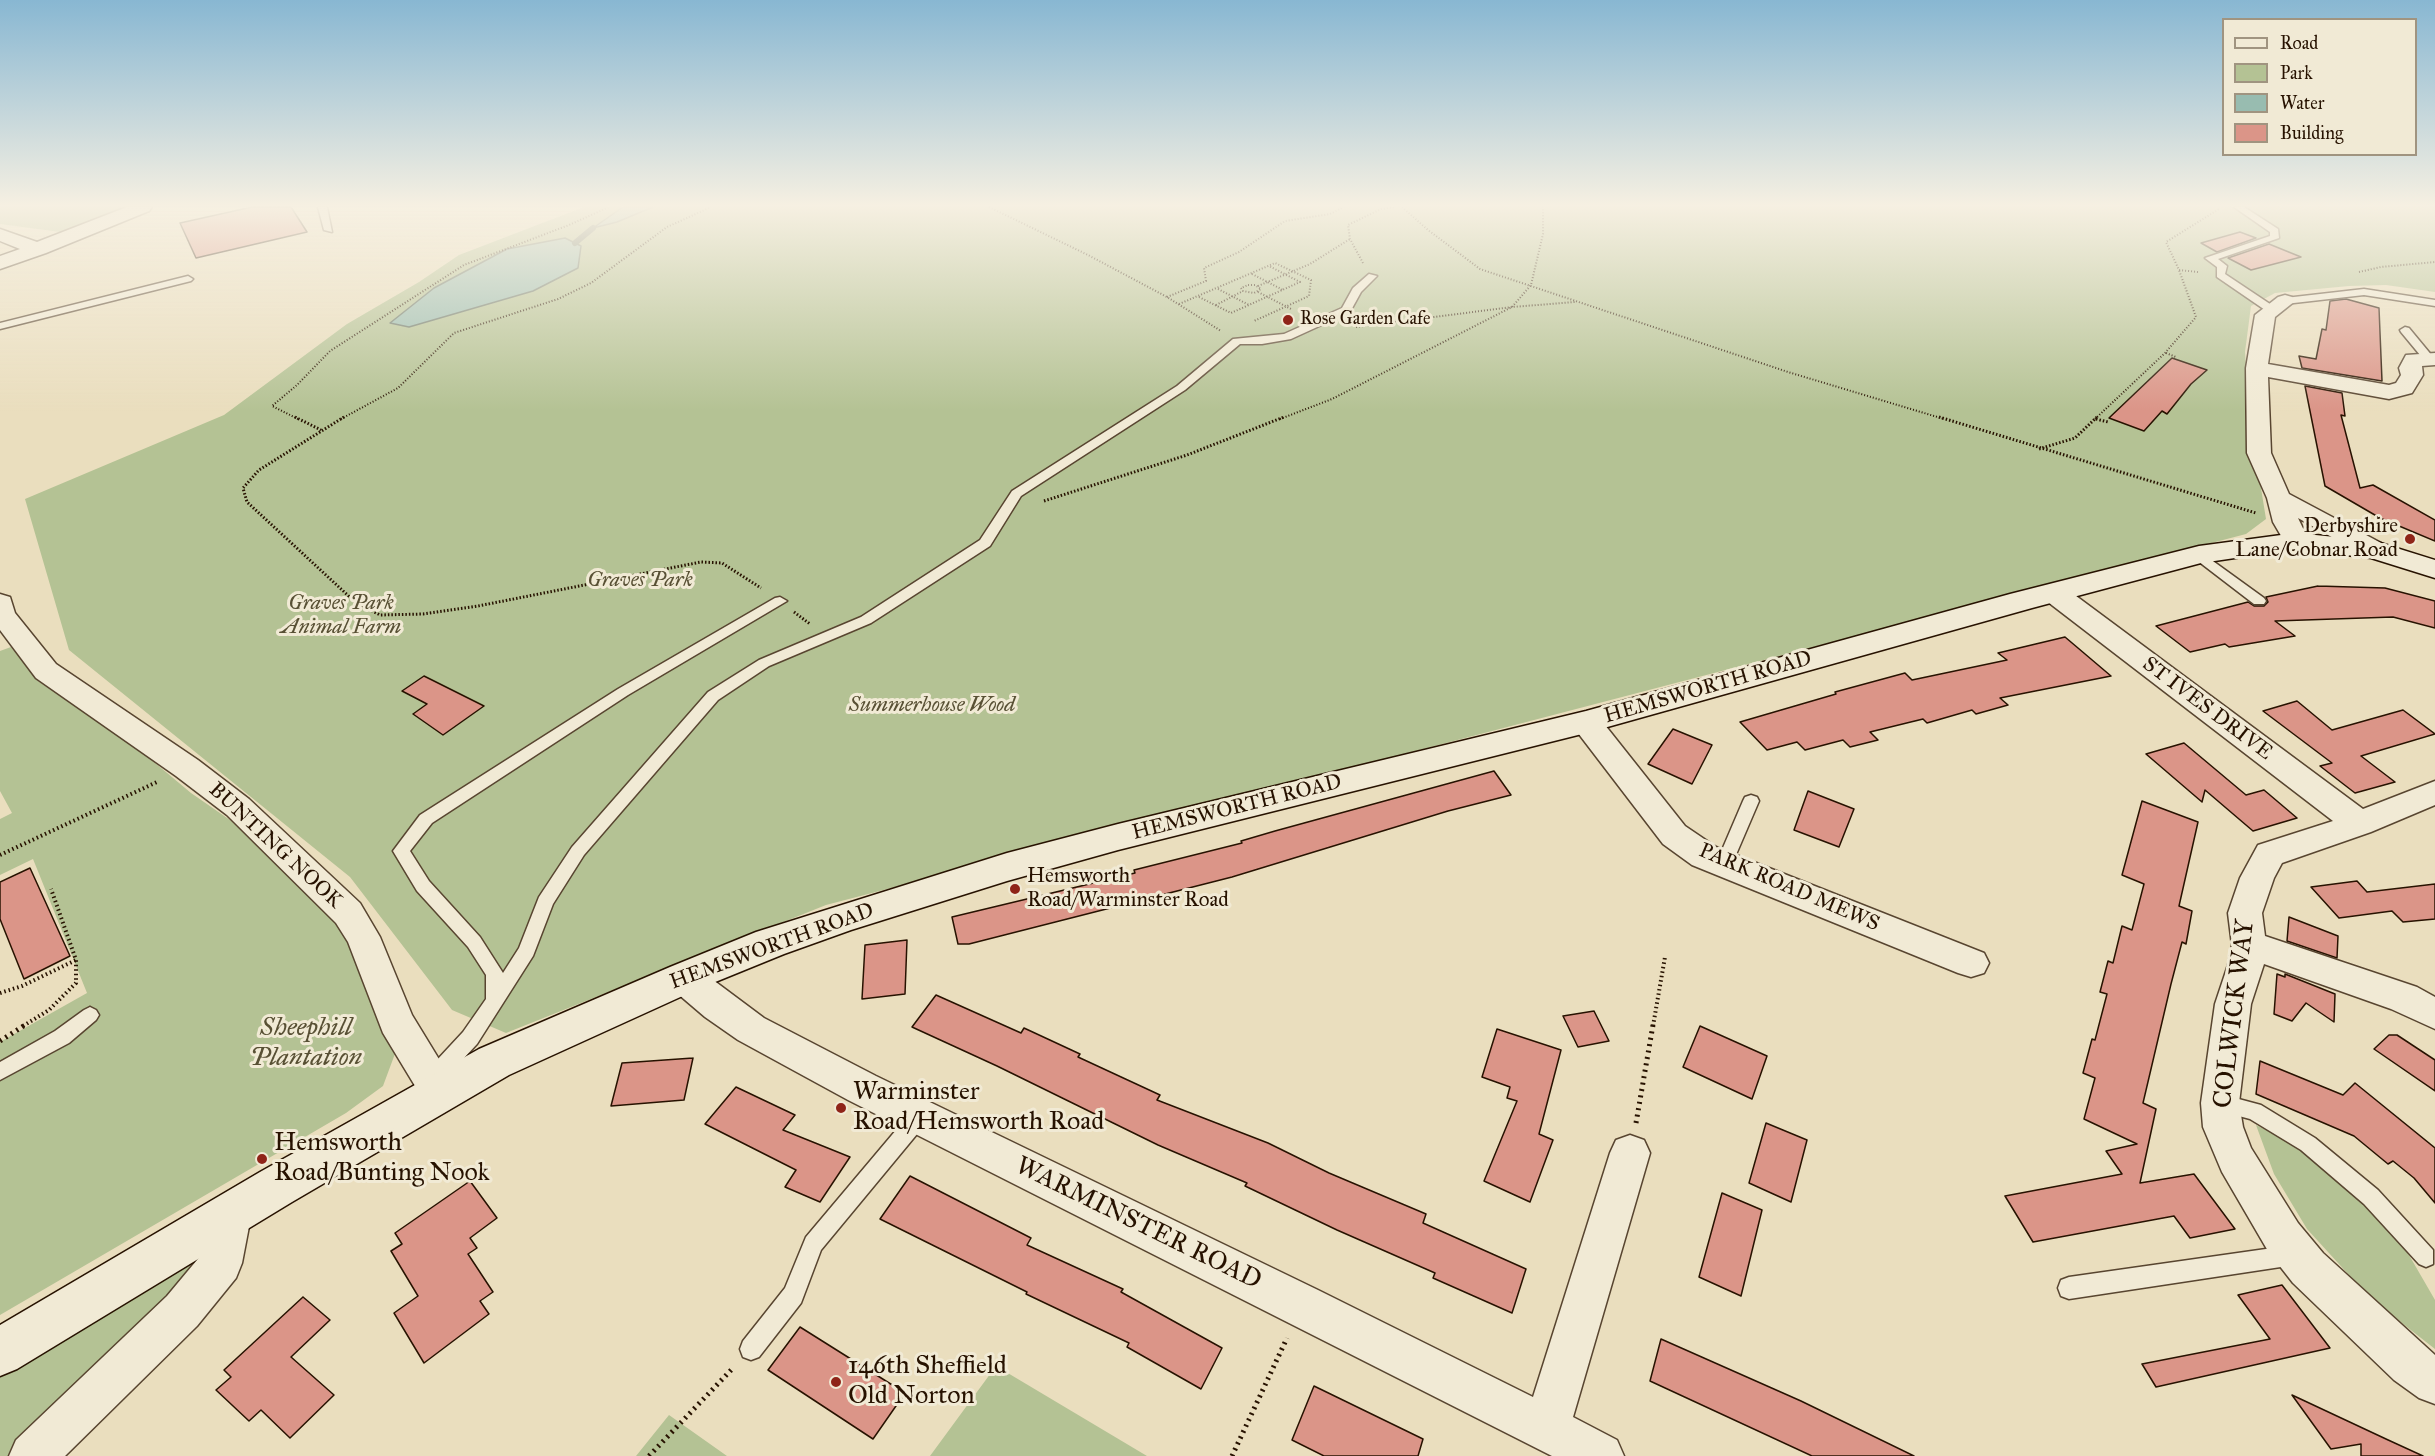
<!DOCTYPE html>
<html>
<head>
<meta charset="utf-8">
<style>
  body { margin:0 }
  #map { position:relative; width:2435px; height:1456px; overflow:hidden; background:#eadebe; font-family:"IM FELL Great Primer",serif }
  canvas { display:block }
  .legend { position:absolute; left:2222px; top:18px; width:195px; height:138px; box-sizing:border-box; background:#f1ead5; border:2px solid #a09480; margin:0; padding:8px 10px; list-style:none; font-size:18px; color:#271200 }
  .legend li { display:flex; align-items:center; gap:12px; height:30px }
  .legend b { width:30px; border:2px solid #a09480 }
</style>
</head>
<body>
<div id="map">
<canvas width="2435" height="1456"></canvas>
<ul class="legend">
<li><b style="height:8px;background:#f1ead5"></b>Road</li>
<li><b style="height:16px;background:#b4c294"></b>Park</li>
<li><b style="height:16px;background:#98bcb0"></b>Water</li>
<li><b style="height:16px;background:#db9588"></b>Building</li>
</ul>
</div>
<script>
const c = document.querySelector('canvas').getContext('2d');
c.lineJoin = 'round';
function paint(path, color) { c.fillStyle = color; c.fill(path, 'evenodd'); }
const toPath = rows => new Path2D(rows.map(r => 'M' + r).join(''));
function stroke(path, color, width, dash) { c.strokeStyle = color; c.lineWidth = width; c.lineCap = dash ? 'butt' : 'round'; c.setLineDash(dash || []); c.stroke(path); }
function write(font, color, halo, rows, align = 'center') {
  c.font = font + ' "IM FELL Great Primer",serif'; c.lineWidth = 6; c.setLineDash([]); c.textBaseline = 'middle'; c.strokeStyle = halo; c.fillStyle = color; for (const [text, x, y, turn = 0] of rows) {
    c.save(); c.translate(x, y); c.rotate((+turn || 0) * Math.PI / 180); c.textAlign = isNaN(turn) ? turn : align; if (halo) c.strokeText(text, 0, 0); c.fillText(text, 0, 0); c.restore();
  }
}
paint(toPath([
  [0,207,133,207,60,232,0,224],
  [584,207,2435,207,2435,292,2386,285,2349,286,2275,293,2251,306,2245,352,2249,414,2266,519,2246,534,826,905,506,1033,452,1010,350,877,69,650,25,499,224,415,347,324,419,282,459,255],
  [11,647,38,681,136,747,191,793,230,820,336,916,396,1051,383,1086,346,1113,0,1315,0,1042,87,993,33,859,0,875,0,819,12,813,0,791,0,651],
  [2256,1125,2300,1147,2387,1224,2409,1255,2435,1300,2435,1349,2370,1298,2307,1229,2274,1174],
  [218,1236,191,1290,10,1456,0,1456,0,1375],
  [996,1366,1147,1456,930,1456],
  [669,1415,727,1456,636,1456]
]), '#b4c294');
const water = toPath([
  [623,207,653,207,617,222,593,228,623,207],
  [565,238,581,246,578,268,533,291,409,327,390,323,434,288,507,249,565,238]
]);
paint(water, '#98bcb0');
stroke(water, '#6b786a', 1.5);
stroke(toPath([
  [575,243,593,228]
]), '#6b786a', 6);
const building = toPath([
  [252,207,291,207,307,232,196,258,180,223,252,207],
  [2240,232,2256,238,2217,252,2201,243,2240,232],
  [2269,244,2301,257,2251,270,2228,258,2269,244],
  [2346,299,2379,308,2382,381,2302,368,2299,356,2316,359,2322,329,2326,330,2330,301,2346,299],
  [2172,358,2207,370,2191,384,2167,414,2162,411,2144,431,2109,418,2172,358],
  [2305,386,2342,393,2345,416,2341,415,2360,488,2373,485,2435,520,2435,541,2380,518,2325,486,2305,386],
  [2318,586,2385,588,2435,601,2435,628,2393,617,2275,621,2295,636,2229,647,2225,644,2190,652,2156,626,2248,602,2254,606,2264,606,2268,602,2266,597,2318,586],
  [2065,637,2111,676,2000,698,2008,705,1976,714,1972,710,1927,723,1923,719,1870,732,1878,740,1850,747,1843,740,1805,750,1797,742,1767,750,1740,722,1836,694,1835,692,1905,673,1912,680,2007,660,1998,653,2065,637],
  [424,676,484,706,443,735,413,714,427,704,402,691,424,676],
  [2297,701,2332,730,2403,710,2435,734,2361,756,2395,782,2355,793,2320,766,2332,763,2263,711,2297,701],
  [1673,729,1712,745,1692,784,1648,764,1673,729],
  [2184,743,2246,795,2264,790,2297,818,2253,831,2205,790,2202,802,2146,754,2184,743],
  [1494,771,1511,795,1448,811,1232,877,969,944,958,944,952,917,1135,873,1134,870,1242,843,1241,841,1275,831,1494,771],
  [1808,791,1854,809,1839,847,1794,830,1808,791],
  [2142,801,2198,822,2179,906,2192,911,2186,944,2182,942,2171,984,2143,1103,2156,1109,2140,1183,2194,1174,2235,1229,2190,1238,2174,1216,2033,1242,2005,1196,2122,1174,2106,1151,2137,1144,2084,1119,2095,1078,2083,1073,2092,1039,2095,1040,2107,994,2100,992,2108,961,2113,963,2122,926,2132,930,2144,884,2122,875,2142,801],
  [30,868,70,956,24,979,0,919,0,882,30,868],
  [2357,881,2367,892,2435,884,2435,919,2403,922,2392,911,2339,918,2311,887,2357,881],
  [2289,917,2338,936,2337,958,2287,941,2289,917],
  [907,940,905,994,862,999,865,945,907,940],
  [2277,974,2285,977,2285,974,2335,994,2334,1022,2306,1003,2292,1021,2274,1014,2277,974],
  [936,995,1021,1033,1024,1028,1080,1054,1078,1057,1160,1095,1157,1100,1268,1143,1329,1173,1426,1214,1423,1223,1526,1269,1512,1313,1433,1278,1435,1273,1337,1230,1245,1186,1247,1183,1158,1145,997,1066,912,1027,936,995],
  [1594,1011,1609,1041,1578,1047,1563,1016,1594,1011],
  [1700,1026,1767,1056,1752,1099,1683,1067,1700,1026],
  [1497,1029,1561,1050,1539,1134,1553,1140,1530,1202,1484,1181,1517,1101,1507,1098,1510,1087,1482,1077,1497,1029],
  [2389,1035,2397,1035,2435,1060,2435,1091,2374,1049,2389,1035],
  [693,1058,684,1100,611,1106,622,1063,693,1058],
  [2260,1061,2343,1095,2355,1083,2435,1148,2435,1203,2414,1178,2393,1161,2388,1164,2354,1136,2256,1094,2260,1061],
  [736,1087,795,1115,783,1130,850,1157,820,1202,785,1187,796,1170,705,1124,736,1087],
  [1766,1123,1807,1140,1791,1202,1749,1183,1766,1123],
  [910,1176,1031,1238,1027,1245,1123,1289,1121,1292,1222,1348,1201,1389,1127,1347,1129,1343,1026,1294,1027,1292,880,1219,910,1176],
  [470,1181,497,1218,470,1238,477,1248,468,1254,493,1292,480,1301,489,1314,424,1363,394,1313,418,1296,391,1251,402,1244,395,1233,470,1181],
  [1722,1193,1762,1210,1741,1296,1699,1277,1722,1193],
  [2282,1285,2330,1348,2156,1387,2142,1364,2270,1339,2238,1295,2282,1285],
  [303,1297,330,1320,291,1357,334,1395,290,1438,261,1410,249,1421,216,1390,231,1377,224,1370,303,1297],
  [800,1327,905,1393,873,1439,768,1370,800,1327],
  [1661,1339,1801,1401,1914,1456,1812,1456,1650,1381,1661,1339],
  [1314,1386,1423,1439,1418,1456,1324,1456,1292,1440,1314,1386],
  [2292,1395,2386,1439,2423,1456,2361,1456,2361,1444,2331,1449,2292,1395]
]);
paint(building, '#db9588');
stroke(building, '#271200', 1.5);
const lane = toPath([
  [318,207,327,207,332,232,324,230,318,207],
  [2234,207,2244,207,2278,229,2279,238,2218,259,2227,266,2225,274,2276,308,2276,312,2268,312,2217,277,2217,267,2205,258,2270,236,2270,232,2234,207],
  [1369,274,1377,276,1361,292,1350,312,1291,339,1262,344,1240,344,1185,390,1021,496,990,546,871,623,769,666,718,700,584,855,553,904,533,956,477,1044,438,1086,431,1088,424,1086,421,1080,424,1074,463,1032,486,999,486,975,468,947,417,891,393,851,420,815,618,689,775,598,780,597,787,601,628,695,432,823,410,851,429,881,480,937,503,973,519,948,539,897,572,847,708,692,759,660,861,617,980,540,1012,491,1177,386,1233,339,1284,334,1342,308,1353,288,1369,274],
  [188,276,193,279,191,281,0,329,0,323,188,276],
  [2364,289,2435,300,2435,306,2364,295,2285,304,2280,301,2285,298,2364,289],
  [2405,327,2409,328,2433,357,2433,361,2425,361,2401,332,2400,330,2405,327],
  [2199,551,2264,598,2266,601,2264,604,2254,604,2194,558,2192,555,2194,552,2199,551],
  [1751,795,1757,797,1759,801,1732,864,1730,868,1724,870,1718,868,1716,864,1743,801,1745,797,1751,795],
  [90,1007,96,1010,99,1015,96,1020,69,1043,0,1080,0,1062,55,1031,84,1010,90,1007],
  [2220,1094,2261,1105,2315,1138,2378,1190,2433,1250,2433,1264,2426,1267,2419,1264,2364,1204,2301,1150,2250,1119,2213,1109,2210,1103,2213,1097,2220,1094],
  [920,1107,927,1110,930,1116,927,1122,821,1250,801,1303,759,1357,751,1360,743,1357,740,1349,743,1341,785,1288,806,1237,913,1110,920,1107],
  [2294,1245,2301,1248,2305,1255,2301,1262,2294,1265,2069,1299,2061,1296,2058,1288,2061,1280,2069,1277,2294,1245]
]);
const street = toPath([
  [127,207,152,207,149,211,46,253,0,269,0,256,20,249,0,241,0,229,37,242,127,207],
  [2285,295,2292,297,2295,301,2275,317,2268,364,2389,385,2396,383,2401,375,2399,368,2406,355,2435,353,2435,365,2422,366,2423,375,2412,393,2389,399,2268,377,2271,453,2289,494,2383,544,2387,550,2383,556,2374,558,2365,556,2298,518,2309,541,2305,546,2296,549,2287,546,2273,522,2267,498,2247,453,2246,368,2255,315,2278,297,2285,295],
  [2054,585,2064,587,2363,809,2435,781,2435,805,2371,832,2282,863,2274,878,2262,913,2265,936,2417,987,2435,997,2435,1029,2391,1009,2264,964,2251,1004,2239,1103,2243,1127,2251,1148,2298,1223,2323,1253,2435,1355,2435,1404,2419,1398,2394,1380,2293,1283,2268,1251,2222,1172,2203,1127,2201,1103,2215,1004,2228,965,2232,945,2228,913,2240,878,2258,845,2333,821,2044,599,2041,593,2044,587,2054,585],
  [0,594,10,597,15,613,56,664,198,760,249,799,360,903,380,937,412,1015,459,1092,454,1104,440,1109,426,1104,383,1033,348,942,336,923,227,815,176,776,36,678,0,630,0,594],
  [1586,712,1597,715,1685,826,1716,847,1984,953,1989,963,1984,973,1971,977,1958,973,1692,865,1663,844,1575,729,1571,722,1575,715,1586,712],
  [684,963,697,968,764,1018,876,1076,1318,1290,1533,1397,1610,1153,1616,1140,1630,1135,1644,1140,1650,1153,1573,1417,1617,1440,1624,1456,1552,1456,848,1100,738,1040,705,1017,671,988,666,978,671,968,684,963],
  [230,1196,245,1202,251,1216,242,1263,236,1278,197,1326,65,1456,9,1456,16,1440,167,1296,202,1254,209,1216,215,1202,230,1196]
]);
const secondary = toPath([
  [2296,533,2374,541,2435,560,2435,578,2371,558,2296,549,2201,563,2032,608,1586,733,1118,850,1007,881,851,930,784,954,698,989,509,1075,292,1202,17,1369,0,1376,0,1325,260,1172,479,1049,670,967,756,932,1007,853,1118,824,1586,711,2010,594,2199,546,2296,533]
]);
stroke(lane, '#584530', 3);
stroke(street, '#584530', 3);
stroke(secondary, '#271200', 3);
stroke(toPath([
  [989,207,1088,255,1167,297,1221,331],
  [1402,207,1428,230,1480,269,1788,372,1944,419],
  [1363,263,1350,239,1348,225,1381,209,1395,207],
  [2198,272,2179,270,2166,242,2219,209],
  [2359,272,2381,267,2435,262],
  [1252,274,1283,290],
  [1248,285,1255,285,1261,289,1254,293,1243,291,1241,288,1248,285],
  [1258,286,1310,264,1350,239],
  [1218,289,1249,305],
  [1258,292,1291,309],
  [1167,297,1206,281,1204,268,1239,252,1285,221,1330,214,1344,207],
  [1199,297,1231,313,1300,282,1269,266],
  [1179,304,1275,263,1311,280,1309,296,1254,321],
  [1216,305,1243,291],
  [1356,327,1512,307,1575,302],
  [2166,353,2176,357],
  [298,419,272,406,297,385,330,351,464,265,569,225,609,207],
  [341,419,398,388,454,333,558,299,591,283,667,227,711,207],
  [1280,419,1332,399,1512,307,1531,285,1543,234,1543,207],
  [2095,419,2165,353,2196,317,2179,270]
]), '#271200', 2, [1, 2]);
stroke(toPath([
  [295,417,321,430],
  [344,417,259,470,243,488,247,502,354,601,380,615,423,614,478,606,701,562,722,563,761,588],
  [1939,417,2256,513],
  [2096,419,2108,422],
  [2039,449,2075,438,2097,417],
  [1044,501,1187,455,1284,417],
  [794,612,810,624]
]), '#271200', 3, [1.5, 2]);
stroke(toPath([
  [0,855,157,782],
  [0,993,22,986,76,960],
  [23,1026,49,1010,76,983,76,960,51,889],
  [1653,1026,1665,957]
]), '#271200', 4, [1.5, 3]);
stroke(toPath([
  [0,1041,25,1025],
  [1636,1123,1653,1025],
  [649,1456,734,1367],
  [1232,1456,1287,1338]
]), '#271200', 5, [2, 4.5]);
paint(lane, '#f1ead5');
paint(street, '#f1ead5');
paint(secondary, '#f1ead5');
const sky = c.createLinearGradient(0, 0, 0, 411);
sky.addColorStop(0, '#88b7d2');
sky.addColorStop(0.5, '#f6f0e2');
sky.addColorStop(1, '#f6f0e200');
c.fillStyle = sky;
c.fillRect(0, 0, 2435, 411);
for (const [x, y, r, color] of [
  [1288,320,6,"#8f2418"],
  [2410,539,6,"#8f2418"],
  [1015,889,6,"#8f2418"],
  [841,1108,6,"#8f2418"],
  [262,1159,6,"#8f2418"],
  [836,1382,6,"#8f2418"]
]) { const dot = new Path2D(); dot.arc(x, y, r, 0, 2 * Math.PI); c.fillStyle = color; c.fill(dot); stroke(dot, '#f1ead5', 2); }
write('18px', '#271200', '#f1ead5', [
  ["Rose Garden Cafe",1300,320]
], 'left');
write('21px', '#271200', '#f1ead5', [
  ["Derbyshire",2398,527],
  ["Lane/Cobnar Road",2398,551],
  ["Hemsworth",1027,877,"left"],
  ["Road/Warminster Road",1027,901,"left"]
], 'right');
write('italic 21px', '#585034', '#f1ead5', [
  ["Graves Park",640,581],
  ["Graves Park",341,604],
  ["Animal Farm",341,628],
  ["Summerhouse Wood",932,706]
]);
write('21px', '#271200', '#f1ead5', [
  ["HEMSWORTH ROAD",1708,688,-16],
  ["ST IVES DRIVE",2207,709,37],
  ["HEMSWORTH ROAD",1237,808,-14],
  ["BUNTING NOOK",275,846,43],
  ["PARK ROAD MEWS",1789,888,23],
  ["HEMSWORTH ROAD",772,947,-20]
]);
write('26px', '#271200', '#f1ead5', [
  ["COLWICK WAY",2235,1014,-83],
  ["WARMINSTER ROAD",1138,1224,26]
]);
write('italic 26px', '#585034', '#f1ead5', [
  ["Sheephill",306,1029],
  ["Plantation",306,1059]
]);
write('26px', '#271200', '#f1ead5', [
  ["Warminster",853,1093],
  ["Road/Hemsworth Road",853,1123],
  ["Hemsworth",274,1144],
  ["Road/Bunting Nook",274,1174],
  ["146th Sheffield",848,1367],
  ["Old Norton",848,1397]
], 'left');
</script>
</body>
</html>
